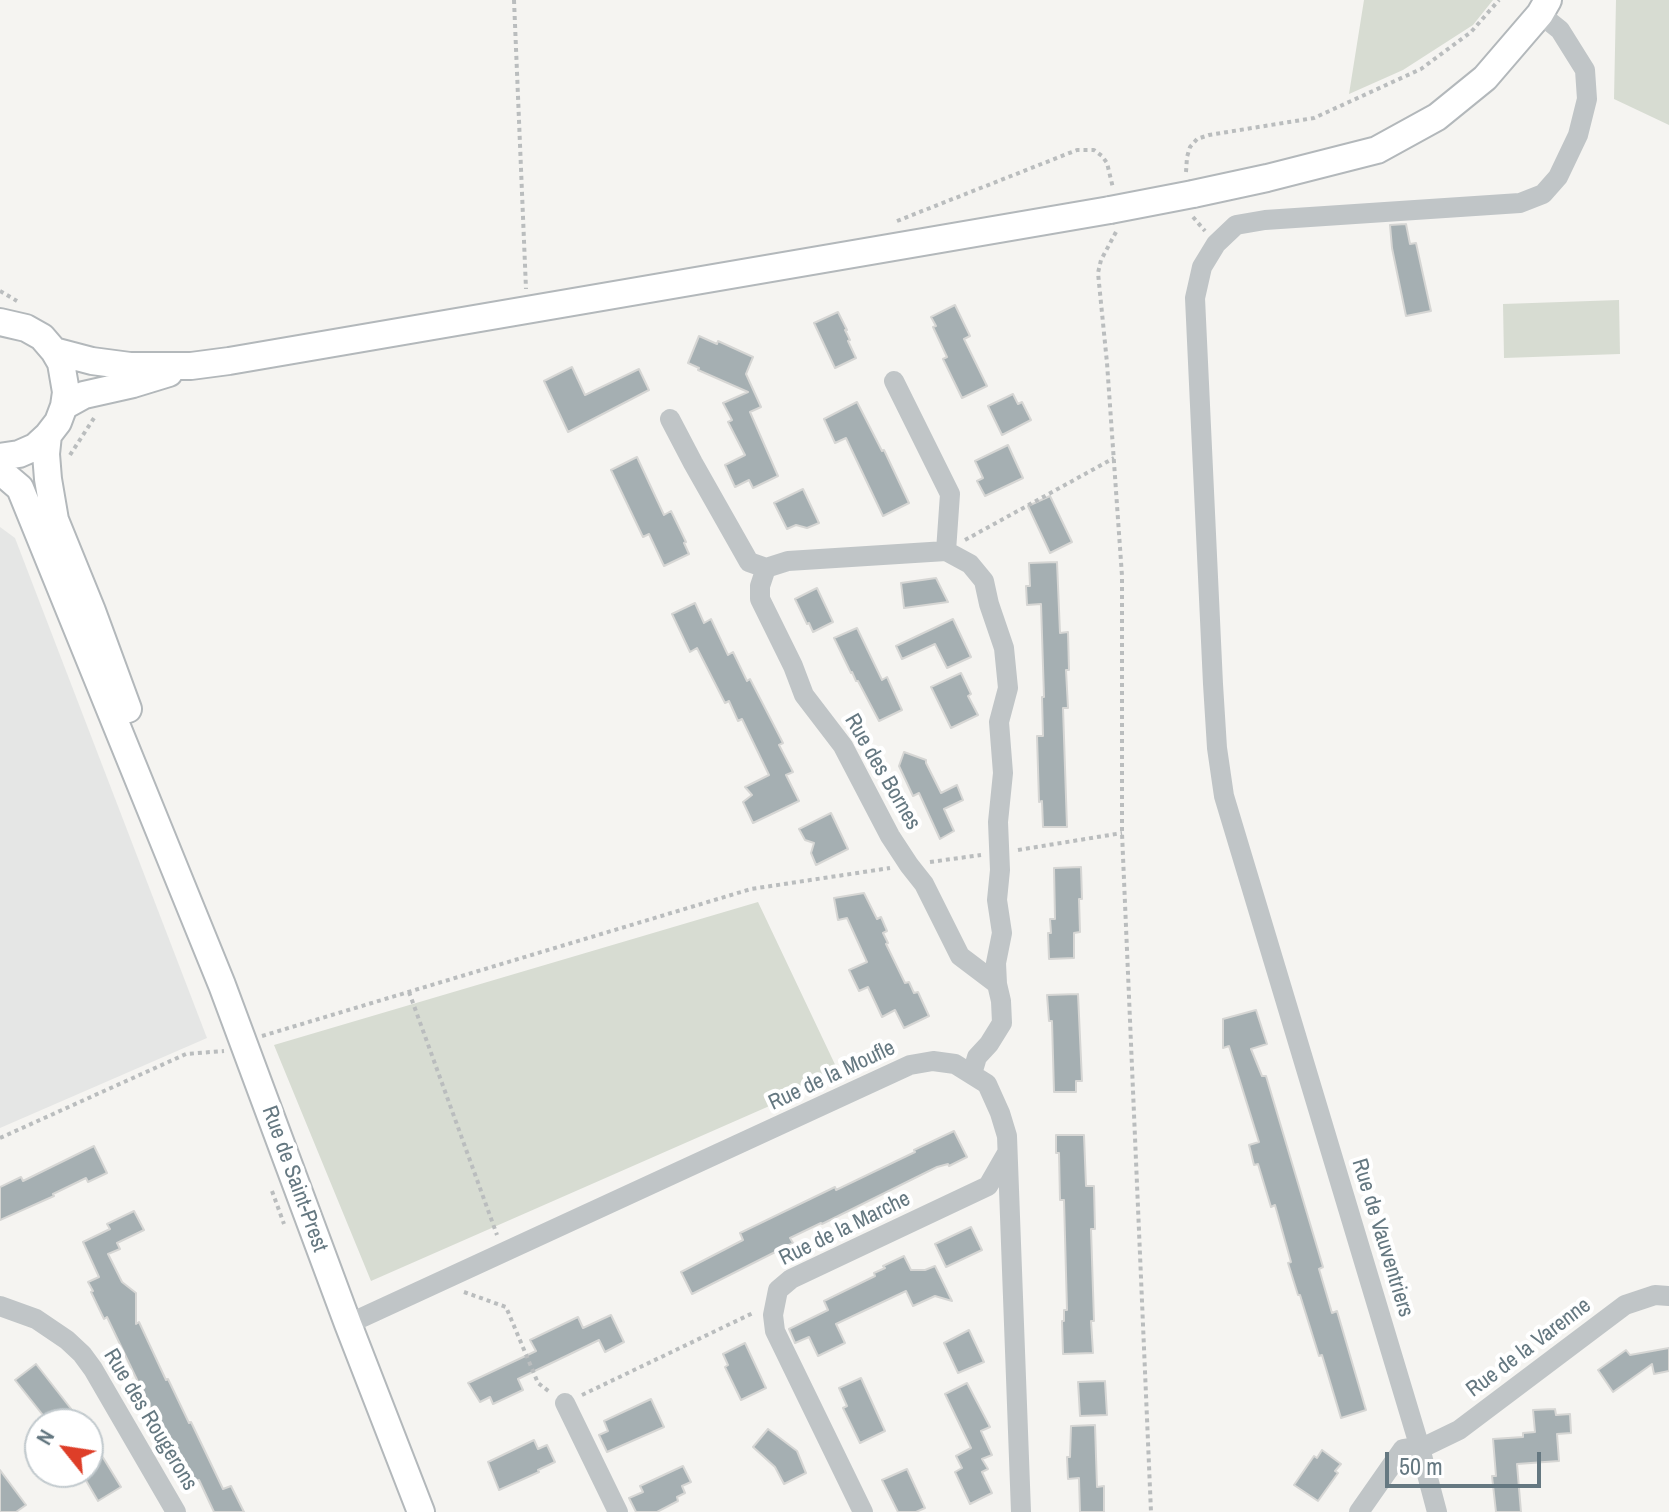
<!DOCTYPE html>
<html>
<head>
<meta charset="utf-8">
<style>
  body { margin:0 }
  #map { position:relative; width:1669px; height:1512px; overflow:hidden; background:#f5f4f1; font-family:"Archivo Narrow",sans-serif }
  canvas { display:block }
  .north { position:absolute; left:24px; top:1408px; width:80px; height:80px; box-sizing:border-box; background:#fff; border:2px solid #c1c9cd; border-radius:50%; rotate:300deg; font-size:22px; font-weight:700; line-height:32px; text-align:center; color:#657881 }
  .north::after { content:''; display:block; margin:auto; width:28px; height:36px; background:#de3e28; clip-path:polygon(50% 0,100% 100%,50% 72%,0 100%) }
  .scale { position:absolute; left:1385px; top:1452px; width:156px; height:36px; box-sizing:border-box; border:4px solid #657881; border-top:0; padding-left:10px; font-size:24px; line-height:28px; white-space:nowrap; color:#657881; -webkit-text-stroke:6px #fff; paint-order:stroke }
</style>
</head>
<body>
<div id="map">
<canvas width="1669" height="1512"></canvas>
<div class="north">N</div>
<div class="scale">50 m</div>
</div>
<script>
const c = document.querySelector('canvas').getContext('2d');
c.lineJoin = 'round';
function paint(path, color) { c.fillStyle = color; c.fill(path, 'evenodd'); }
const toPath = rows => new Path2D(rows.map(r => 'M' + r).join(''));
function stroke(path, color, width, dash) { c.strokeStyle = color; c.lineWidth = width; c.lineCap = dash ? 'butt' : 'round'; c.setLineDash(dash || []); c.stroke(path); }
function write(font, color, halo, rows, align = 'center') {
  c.font = font + ' "Archivo Narrow",sans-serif'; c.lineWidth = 8; c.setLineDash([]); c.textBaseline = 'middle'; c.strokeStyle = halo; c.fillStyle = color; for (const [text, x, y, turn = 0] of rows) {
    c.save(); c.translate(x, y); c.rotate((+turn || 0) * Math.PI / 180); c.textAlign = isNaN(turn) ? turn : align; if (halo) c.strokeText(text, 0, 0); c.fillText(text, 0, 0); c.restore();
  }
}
paint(toPath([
  [0,527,15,538,207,1038,0,1128]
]), '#e5e6e5');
paint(toPath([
  [1364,0,1493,0,1473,25,1403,70,1349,94],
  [1616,0,1669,0,1669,125,1614,99],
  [1619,300,1620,354,1504,358,1503,304],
  [758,902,840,1075,371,1281,274,1045]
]), '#d7dcd2');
const building = toPath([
  [1406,224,1410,244,1416,243,1431,311,1406,316,1392,248,1390,225,1406,224],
  [955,305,970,336,964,339,987,386,962,398,943,359,947,357,933,327,936,326,931,317,955,305],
  [838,312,847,330,845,330,850,340,848,341,856,358,835,368,814,323,838,312],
  [699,336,717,344,718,341,753,357,746,374,761,407,750,412,778,476,753,488,749,480,735,487,725,465,745,455,728,422,732,420,723,403,748,392,698,370,699,368,688,363,699,336],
  [572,367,585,395,639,369,649,390,568,432,544,381,572,367],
  [1013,394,1018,404,1022,402,1031,420,1002,435,988,406,1013,394],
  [857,402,882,451,884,450,909,503,883,516,846,438,835,443,824,419,857,402],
  [1008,445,1023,478,985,496,977,481,983,478,975,461,1008,445],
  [637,457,664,515,671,511,686,542,684,543,689,554,664,566,649,534,643,537,611,470,637,457],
  [803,489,819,523,807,528,796,525,787,529,774,503,803,489],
  [1050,496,1072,542,1050,553,1028,506,1050,496],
  [1057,562,1060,633,1068,632,1069,670,1066,670,1068,708,1063,708,1067,827,1043,827,1042,801,1039,802,1037,736,1043,736,1042,697,1044,697,1041,604,1027,605,1026,586,1030,586,1029,563,1057,562],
  [936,578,948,602,904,608,901,583,936,578],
  [817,588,833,622,813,632,809,623,807,624,795,599,817,588],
  [695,603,704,623,711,619,728,655,733,652,747,681,750,679,783,743,779,745,793,772,786,775,799,801,753,823,743,802,752,795,745,787,769,775,742,719,738,721,729,701,725,703,697,648,690,652,672,614,695,603],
  [953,619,971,657,947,668,935,644,902,659,896,646,953,619],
  [857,628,882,680,887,677,902,710,879,721,858,681,856,681,852,672,851,673,834,638,857,628],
  [961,673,971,694,968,696,978,715,951,728,931,687,961,673],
  [904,752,926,760,926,763,941,793,957,785,963,800,944,809,954,831,940,839,919,793,913,796,899,766,904,752],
  [831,813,848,849,816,865,811,853,814,843,805,840,799,829,831,813],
  [1081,867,1082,899,1079,899,1080,932,1074,933,1074,958,1049,959,1048,933,1051,933,1050,919,1055,919,1054,868,1081,867],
  [864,893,877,919,881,917,887,931,883,933,888,943,886,944,905,983,909,982,914,993,918,992,929,1016,904,1028,895,1010,882,1017,868,987,859,991,849,970,867,962,847,918,838,920,834,898,864,893],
  [1078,994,1082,1081,1076,1081,1076,1092,1054,1092,1052,1021,1049,1021,1047,995,1078,994],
  [1256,1010,1267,1044,1251,1049,1262,1076,1266,1076,1323,1267,1319,1269,1332,1313,1337,1311,1366,1410,1341,1418,1322,1355,1319,1356,1300,1295,1298,1295,1288,1263,1291,1262,1275,1205,1271,1207,1258,1164,1254,1165,1249,1145,1259,1142,1229,1046,1223,1048,1223,1019,1256,1010],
  [954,1131,967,1157,949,1166,948,1164,937,1167,822,1224,821,1223,790,1238,793,1243,692,1294,681,1272,743,1240,740,1233,835,1187,836,1190,915,1152,914,1150,954,1131],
  [1056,1135,1084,1135,1086,1186,1094,1186,1095,1229,1091,1229,1094,1321,1091,1321,1093,1353,1063,1354,1062,1321,1064,1321,1064,1310,1067,1310,1064,1200,1060,1200,1059,1153,1056,1153,1056,1135],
  [94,1146,107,1173,88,1182,86,1178,53,1194,54,1196,0,1220,0,1187,21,1177,23,1181,94,1146],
  [134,1211,144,1230,117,1243,120,1249,108,1254,122,1282,136,1293,136,1324,139,1322,166,1380,168,1379,189,1423,191,1422,223,1489,231,1486,244,1512,214,1512,199,1480,188,1484,181,1468,179,1469,158,1425,156,1426,149,1410,151,1409,107,1317,104,1319,91,1292,93,1291,88,1282,99,1277,83,1242,110,1229,107,1224,134,1211],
  [971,1227,982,1250,946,1267,935,1244,971,1227],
  [904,1256,911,1270,925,1270,935,1266,952,1301,935,1296,913,1306,906,1291,836,1324,845,1343,818,1356,809,1337,795,1343,789,1329,828,1310,824,1301,875,1276,874,1273,885,1268,883,1266,904,1256],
  [611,1315,624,1342,605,1352,599,1340,564,1357,518,1379,523,1390,493,1404,490,1397,480,1402,468,1383,536,1351,530,1340,578,1317,583,1328,611,1315],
  [969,1330,984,1362,958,1373,944,1343,969,1330],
  [745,1343,766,1388,741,1400,725,1367,728,1365,723,1354,745,1343],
  [1669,1348,1669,1371,1654,1374,1652,1364,1613,1392,1598,1370,1626,1350,1630,1355,1669,1348],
  [36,1364,83,1424,50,1424,15,1380,36,1364],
  [861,1378,885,1431,860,1443,843,1408,847,1406,839,1388,861,1378],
  [1105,1381,1107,1415,1080,1416,1078,1382,1105,1381],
  [967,1383,990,1427,981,1431,992,1455,982,1459,988,1469,982,1472,992,1493,970,1504,955,1472,962,1468,956,1456,971,1448,945,1394,967,1383],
  [651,1399,664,1427,607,1452,599,1435,608,1431,604,1421,651,1399],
  [1555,1409,1556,1415,1570,1414,1571,1433,1557,1434,1559,1461,1517,1464,1521,1512,1496,1512,1492,1476,1496,1476,1493,1439,1523,1437,1523,1433,1535,1432,1533,1410,1555,1409],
  [1095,1425,1097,1487,1104,1486,1104,1512,1080,1512,1079,1478,1068,1479,1067,1457,1070,1457,1071,1426,1095,1425],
  [768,1429,797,1451,806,1473,784,1484,775,1467,753,1447,768,1429],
  [88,1433,121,1487,98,1501,81,1472,88,1472,88,1433],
  [534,1440,538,1449,547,1445,555,1462,538,1470,539,1472,499,1490,488,1462,534,1440],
  [1322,1450,1341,1464,1335,1471,1338,1473,1318,1501,1294,1485,1314,1456,1317,1458,1322,1450],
  [683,1466,691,1482,682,1486,685,1493,677,1497,678,1501,657,1512,636,1512,629,1498,643,1492,640,1486,683,1466],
  [907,1469,925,1508,916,1512,898,1512,882,1480,907,1469],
  [0,1470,26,1505,16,1512,0,1512,0,1470]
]);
paint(building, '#a5afb2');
stroke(building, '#d6d6d4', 2);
const major = toPath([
  [1193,194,1267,178,1377,150,1437,117,1485,78,1540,14,1548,0],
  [0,322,26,328,42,337,54,351,61,363,66,392,64,406,58,422,48,435,35,447,19,454,0,457],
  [54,351,92,361,130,366,191,366,229,361,1110,210],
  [64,406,84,395,133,384,169,373],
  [48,435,46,454,48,479,55,520,92,611,128,709],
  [0,471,20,488,222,985,348,1324,421,1512]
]);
stroke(major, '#b3b8bb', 30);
stroke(toPath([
  [514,0,526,289],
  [1186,172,1187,157,1190,147,1197,139,1209,135,1314,118,1421,69,1471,32,1499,0],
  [1193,217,1205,231],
  [897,221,1077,150,1094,150,1102,156,1107,163,1113,188],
  [1116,232,1101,260,1098,273,1107,363,1122,576,1122,833,1151,1512],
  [0,291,17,301],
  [70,455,96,415],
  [965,540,1114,458],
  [1018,850,1122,833],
  [930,862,981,855],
  [409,992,497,1235],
  [262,1036,751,889,890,868],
  [0,1138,186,1054,224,1051],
  [272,1191,284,1224],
  [464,1292,506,1307,538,1383,551,1393],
  [582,1395,755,1312]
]), '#babdbe', 4, [4, 4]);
stroke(toPath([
  [894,381,950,494,946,551],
  [670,419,693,463,749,562,766,568],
  [972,1074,977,1057,989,1044,1002,1023,1001,1001,997,984,960,956,924,884,909,865,890,836,843,746,804,695,793,666,760,599,760,586,766,568,788,561,946,551,970,564,984,581,989,604,1004,648,1008,688,999,722,1003,773,998,822,1000,870,997,900,1002,933,996,963,997,984],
  [0,1306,36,1319,67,1340,82,1354,93,1369,176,1512],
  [348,1324,910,1065,933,1061,955,1064,987,1084,1000,1113,1007,1136,1021,1512],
  [565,1403,618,1512],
  [863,1512,775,1331,773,1315,778,1290,791,1279,988,1186,1007,1153],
  [1359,1512,1403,1449,1428,1445,1459,1430,1625,1305,1655,1295,1669,1296],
  [1437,1512,1420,1448,1224,796,1217,748,1213,684,1195,298,1202,267,1216,244,1236,225,1265,220,1520,203,1543,194,1558,177,1578,135,1587,99,1585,70,1560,30,1540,14]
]), '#c0c5c7', 20);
stroke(major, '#fff', 26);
const majorBridge = toPath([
  [1110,210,1193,194]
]);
stroke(majorBridge, '#b3b8bb', 30, []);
stroke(majorBridge, '#fff', 26);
write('22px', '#657881', '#fff', [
  ["Rue des Bornes",882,772,60],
  ["Rue de la Moufle",832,1076,-25],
  ["Rue de Saint-Prest",294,1179,70],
  ["Rue de la Marche",845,1229,-26],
  ["Rue de Vauventriers",1382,1238,73],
  ["Rue de la Varenne",1529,1348,-37],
  ["Rue des Rougerons",150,1420,59]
]);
</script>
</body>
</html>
